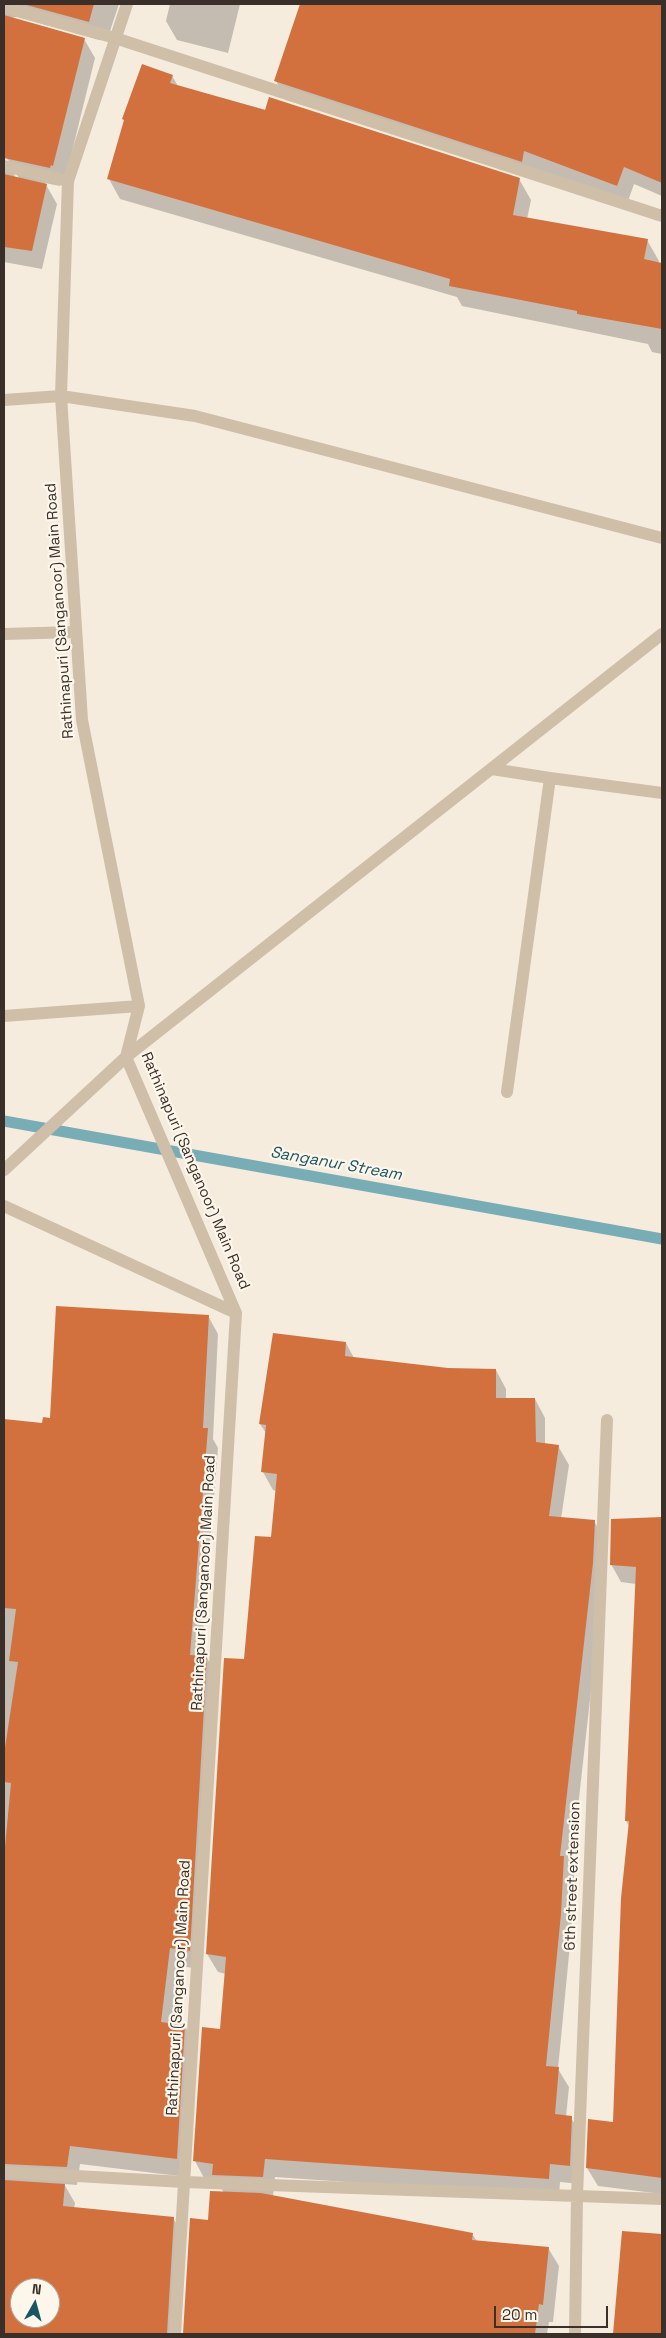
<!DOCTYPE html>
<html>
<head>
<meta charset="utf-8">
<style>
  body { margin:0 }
  #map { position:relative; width:666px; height:2338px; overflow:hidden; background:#f5ecde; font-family:"Space Grotesk",sans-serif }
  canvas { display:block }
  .frame { position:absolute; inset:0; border:5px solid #3b3029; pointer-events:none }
  .north { position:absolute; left:10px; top:2278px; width:50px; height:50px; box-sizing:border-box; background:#fcf6eb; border:1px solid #afa79d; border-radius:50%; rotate:7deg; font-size:14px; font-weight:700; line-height:20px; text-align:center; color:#3b3029 }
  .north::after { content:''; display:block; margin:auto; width:18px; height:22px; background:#195662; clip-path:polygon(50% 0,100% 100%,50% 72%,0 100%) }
  .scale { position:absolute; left:494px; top:2306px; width:114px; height:22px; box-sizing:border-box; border:2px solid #3b3029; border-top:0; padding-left:6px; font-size:15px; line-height:18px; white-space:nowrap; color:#3b3029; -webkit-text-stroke:4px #fcf6eb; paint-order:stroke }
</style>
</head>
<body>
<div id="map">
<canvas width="666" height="2338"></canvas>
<div class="frame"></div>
<div class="north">N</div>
<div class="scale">20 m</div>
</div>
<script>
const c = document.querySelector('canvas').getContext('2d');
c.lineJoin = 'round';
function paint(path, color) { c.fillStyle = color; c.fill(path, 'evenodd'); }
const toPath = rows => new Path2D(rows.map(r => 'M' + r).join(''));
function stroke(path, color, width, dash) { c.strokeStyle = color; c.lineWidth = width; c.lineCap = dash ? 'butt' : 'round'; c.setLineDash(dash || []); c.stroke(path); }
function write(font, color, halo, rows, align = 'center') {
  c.font = font + ' "Space Grotesk",sans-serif'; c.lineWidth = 4.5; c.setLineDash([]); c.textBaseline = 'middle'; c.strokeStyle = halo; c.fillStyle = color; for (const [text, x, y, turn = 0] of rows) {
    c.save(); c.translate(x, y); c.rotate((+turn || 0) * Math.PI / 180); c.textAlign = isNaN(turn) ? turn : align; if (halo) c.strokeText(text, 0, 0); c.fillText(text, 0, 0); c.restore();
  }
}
paint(toPath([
  [4,4,119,4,108,37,101,35,99,40,17,17,9,18,84,39,95,58,64,184,61,183,60,186,45,183,57,204,42,269,4,262,4,158,16,178,19,178,4,153],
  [170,4,240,4,228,53,177,40,166,21],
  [301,4,662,4,662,196,634,184,627,204,286,100,276,81],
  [172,76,178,86,519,179,531,200,527,219,647,240,659,261,658,264,662,265,662,354,652,352,648,344,462,306,457,297,120,199,109,179,125,121],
  [208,1316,218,1334,213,1439,218,1448,201,1657,207,1658,217,1676,200,1969,180,1966,173,2024,185,2026,195,2044,187,2177,80,2164,77,2185,64,2184,75,2203,74,2208,173,2218,184,2236,178,2334,4,2334,4,1420,43,1424],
  [20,2288,50,2288,50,2318,20,2318],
  [346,1343,354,1358,448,1370,496,1370,506,1389,506,1399,535,1399,545,1418,545,1445,558,1446,569,1465,561,1519,594,1521,605,1540,603,1583,571,1870,574,1876,571,1934,558,2069,569,2087,566,2117,571,2118,582,2136,580,2184,560,2182,559,2197,275,2177,273,2196,472,2234,477,2241,548,2248,559,2266,553,2322,549,2322,547,2334,184,2334,191,2220,209,2221,224,2193,217,2181,205,2180,195,2161,221,2030,226,1974,218,1972,207,1954,245,1661,272,1538,277,1491,273,1490,263,1472,266,1433,260,1424],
  [662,1518,662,2194,598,2186,587,2168,614,2123,629,1826,626,1821,636,1584,621,1582,611,1564,612,1521],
  [624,2232,662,2235,662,2334,614,2334]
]), '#0003');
stroke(toPath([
  [4,1121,662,1239]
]), '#79adb6', 11);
paint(toPath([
  [23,4,94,4,89,22],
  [300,4,662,4,662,183,624,167,617,186,524,151,522,162,274,81],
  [4,15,85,38,53,166,51,165,50,168,4,158],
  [142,64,173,75,170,83,265,110,269,97,520,178,513,215,648,239,644,259,662,263,662,329,577,314,577,311,449,286,450,279,107,179,124,120,122,119],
  [4,174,47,184,32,251,4,247],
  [56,1306,209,1315,203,1428,208,1428,190,1655,207,1656,190,1951,170,1948,161,2022,185,2025,177,2159,70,2146,67,2167,4,2164,4,1857,11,1783,4,1782,4,1754,18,1662,9,1661,16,1609,4,1608,4,1419,42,1423,43,1417,50,1418],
  [273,1333,346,1342,345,1356,448,1368,496,1369,496,1398,535,1398,536,1442,559,1445,549,1516,595,1520,593,1563,560,1856,564,1856,561,1914,546,2066,559,2067,555,2114,572,2116,570,2166,550,2164,549,2179,265,2159,263,2177,212,2175,213,2164,193,2161,202,2027,220,2029,226,1957,206,1954,224,1658,244,1659,255,1536,271,1537,277,1474,261,1472,266,1425,259,1424],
  [662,1517,662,2178,586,2168,588,2119,613,2122,621,1898,629,1821,625,1821,636,1567,610,1565,611,1519],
  [4,2180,65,2184,63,2206,174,2217,167,2334,4,2334],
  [20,2288,50,2288,50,2318,20,2318],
  [210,2191,261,2193,473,2233,472,2240,549,2247,543,2305,539,2304,535,2334,183,2334,190,2218,208,2220],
  [622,2231,662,2234,662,2334,613,2334]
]), '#d3713e');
stroke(toPath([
  [127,4,68,181,61,396,82,720,139,1006,126,1057,236,1313,175,2334],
  [4,7,115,38,662,216],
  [4,166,68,181],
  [4,400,61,396,195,416,662,538],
  [4,634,76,632],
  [492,769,550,778,507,1092],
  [550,778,662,793],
  [4,1016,139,1006],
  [4,1170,126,1057,662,634],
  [4,1206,236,1313],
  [4,2172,184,2182,662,2199],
  [575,2334,577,2196,607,1420]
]), '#cfbea8', 12);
write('15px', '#3b3029', '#fcf6eb', [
  ["Rathinapuri (Sanganoor) Main Road",60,611,-94],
  ["Rathinapuri (Sanganoor) Main Road",195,1171,67],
  ["Rathinapuri (Sanganoor) Main Road",204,1583,-87],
  ["6th street extension",573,1876,-88],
  ["Rathinapuri (Sanganoor) Main Road",179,1988,-87]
]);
write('italic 16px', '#195662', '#fcf6eb', [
  ["Sanganur Stream",336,1164,10]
]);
</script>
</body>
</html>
